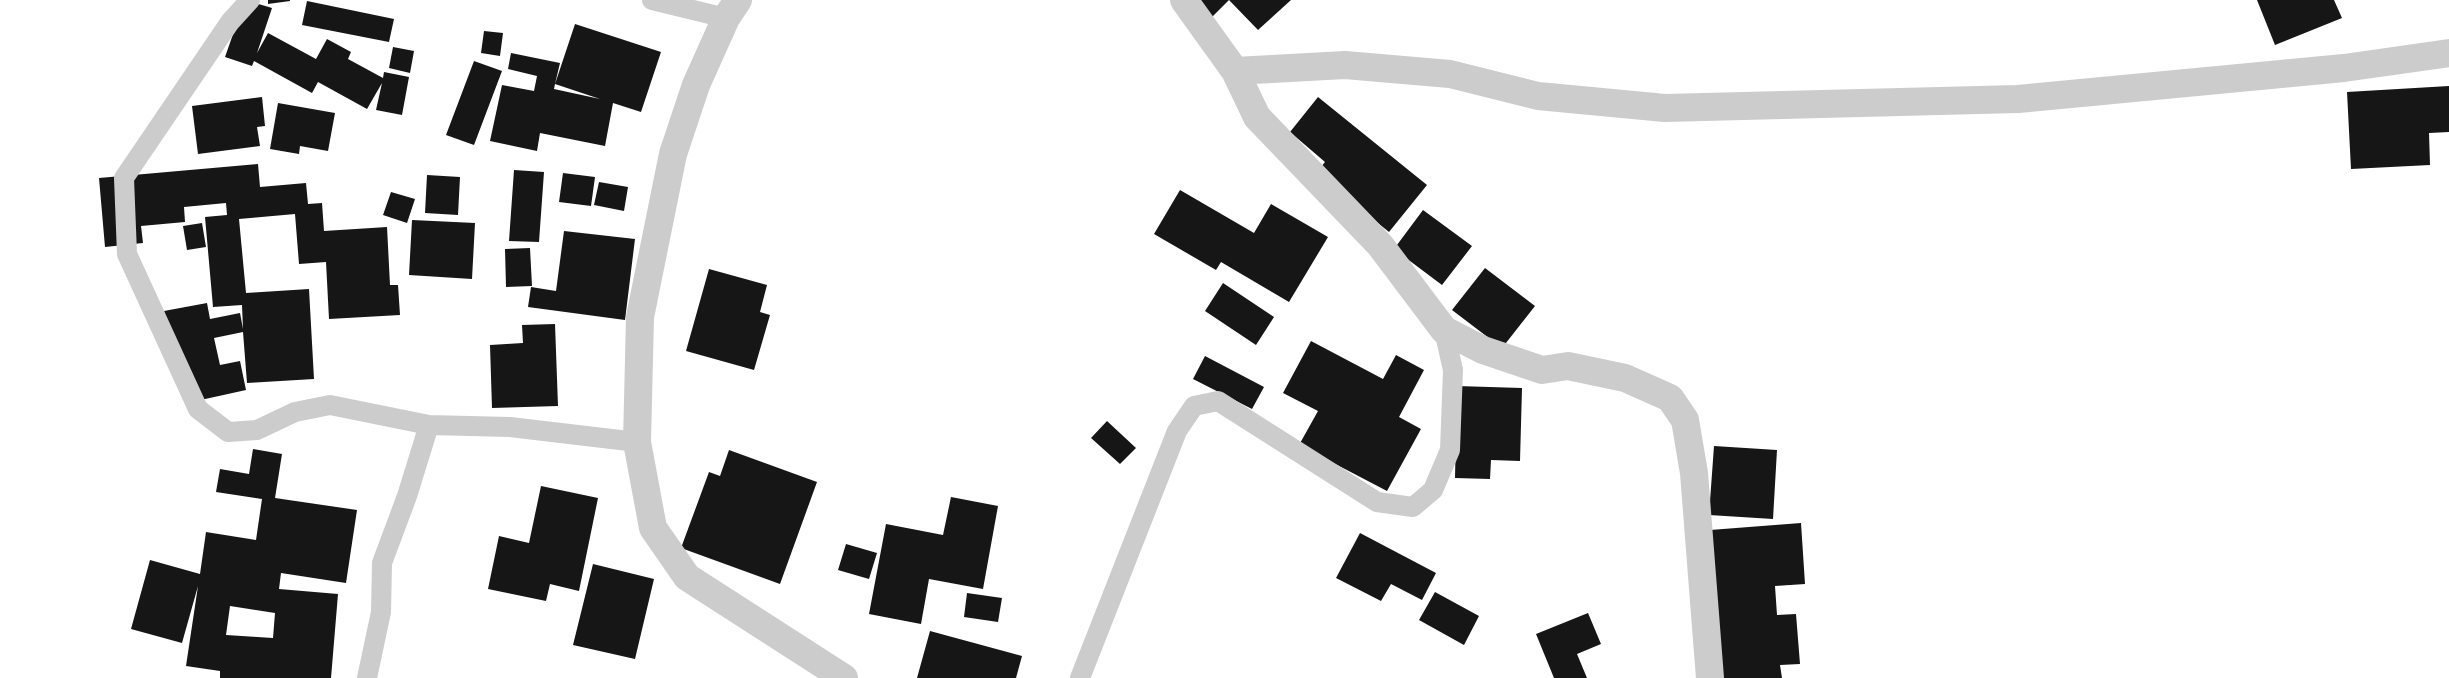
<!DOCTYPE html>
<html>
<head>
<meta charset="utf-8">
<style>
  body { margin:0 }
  canvas { display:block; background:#fff }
</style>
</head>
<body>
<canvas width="2449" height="678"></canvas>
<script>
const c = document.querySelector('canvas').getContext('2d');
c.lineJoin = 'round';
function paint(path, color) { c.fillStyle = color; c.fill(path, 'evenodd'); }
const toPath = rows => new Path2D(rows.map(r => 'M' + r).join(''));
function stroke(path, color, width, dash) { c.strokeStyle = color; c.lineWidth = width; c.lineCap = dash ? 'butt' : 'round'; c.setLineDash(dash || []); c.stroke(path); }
paint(toPath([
  [245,0,272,8,257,53,268,33,316,59,327,39,351,52,348,59,383,78,384,72,409,77,402,115,376,110,382,83,367,109,318,82,312,93,254,61,252,66,225,57],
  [268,0,290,0,290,1,268,4],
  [1179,0,1291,0,1258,30,1229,0,1203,26],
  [2257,0,2334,0,2342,18,2275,45],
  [307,1,394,19,389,42,302,25],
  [575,24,661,52,641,112,613,103,605,146,540,133,537,151,490,141,502,85,534,91,537,76,508,69,511,53,560,63,555,84],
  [555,84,600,99,554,89],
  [484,31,503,33,500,56,481,53],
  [393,47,414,51,410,73,389,68],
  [474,61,502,71,474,145,446,135],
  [2449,86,2449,132,2429,133,2430,165,2351,169,2347,92],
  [262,97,265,126,257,127,260,146,198,154,192,106],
  [1318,97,1427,185,1389,232,1316,173,1325,162,1290,132],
  [278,103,335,113,328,151,300,146,299,154,270,149],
  [258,164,260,187,306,183,308,204,322,203,324,231,387,227,390,285,398,285,400,315,329,319,326,262,299,264,295,214,239,219,246,293,309,289,314,379,247,383,243,332,214,338,220,365,240,361,246,390,187,403,164,311,207,303,210,319,240,313,243,329,242,305,213,307,205,217,227,215,226,203,184,207,185,222,141,226,143,243,105,247,99,178],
  [514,170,544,172,539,242,509,241],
  [563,173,595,177,591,206,559,202],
  [427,175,460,177,458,215,425,213],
  [599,182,628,187,624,211,594,205],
  [1180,190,1254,233,1271,204,1328,237,1289,302,1221,262,1216,270,1154,234],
  [391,192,415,199,407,223,383,215],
  [1423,210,1472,246,1442,285,1394,249],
  [412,220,475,223,472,279,409,275],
  [202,223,206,247,187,250,183,226],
  [564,231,635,239,625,320,528,307,531,287,556,291],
  [530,248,532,286,506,287,505,249],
  [1485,268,1535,306,1502,348,1452,310],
  [709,269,767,285,760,312,770,315,754,370,686,351],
  [1223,283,1274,317,1256,345,1205,311],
  [555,324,558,406,492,408,490,345,523,343,522,325],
  [1311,341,1383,379,1396,355,1424,370,1399,417,1421,429,1387,491,1299,445,1318,411,1283,393],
  [1205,356,1264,387,1252,409,1193,379],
  [1457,386,1522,388,1520,461,1491,460,1490,479,1455,478],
  [1107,421,1136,448,1120,464,1091,438],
  [1714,446,1777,450,1773,519,1709,515],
  [253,449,282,454,275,498,357,510,346,583,281,573,279,589,338,594,331,678,220,678,220,671,186,666,198,586,182,643,131,629,150,560,200,574,206,532,256,540,262,499,216,492,220,469,249,474],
  [230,606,275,613,273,638,226,635],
  [729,450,817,482,780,584,681,548,709,472,720,476],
  [541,486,598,498,579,591,550,584,546,601,488,589,499,536,529,543],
  [951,497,998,506,983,589,929,579,921,624,869,614,886,524,943,535],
  [1801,523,1805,584,1775,586,1777,615,1796,614,1800,664,1780,665,1782,678,1708,678,1697,531],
  [1360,533,1436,573,1422,600,1391,584,1381,601,1336,578],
  [846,544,877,553,869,579,838,570],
  [593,564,654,579,635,659,573,645],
  [1435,592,1479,616,1464,645,1419,620],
  [967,593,1002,598,998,622,964,617],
  [1588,613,1601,644,1577,654,1587,678,1554,678,1536,634],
  [930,631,1022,656,1016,678,917,678]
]), '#161616');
stroke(toPath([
  [250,0,230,22,124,178,127,254,198,409,228,432,257,430,295,412,330,405,429,425,510,427,637,442],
  [652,0,726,18],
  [367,678,381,612,382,563,407,496,429,425],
  [1080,678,1177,431,1194,406,1218,401,1377,502,1413,507,1433,490,1450,450,1453,370,1444,330]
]), '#ccc', 20);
stroke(toPath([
  [738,0,726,18,696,85,673,154,640,317,637,442,653,528,687,577,844,678],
  [1184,0,1235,71,1257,117,1380,245,1444,330,1483,350,1542,370,1568,366,1625,378,1670,398,1685,420,1694,473,1710,678],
  [1235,71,1345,65,1450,74,1538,96,1665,108,2018,99,2344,68,2449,53]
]), '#ccc', 28);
</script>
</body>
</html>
